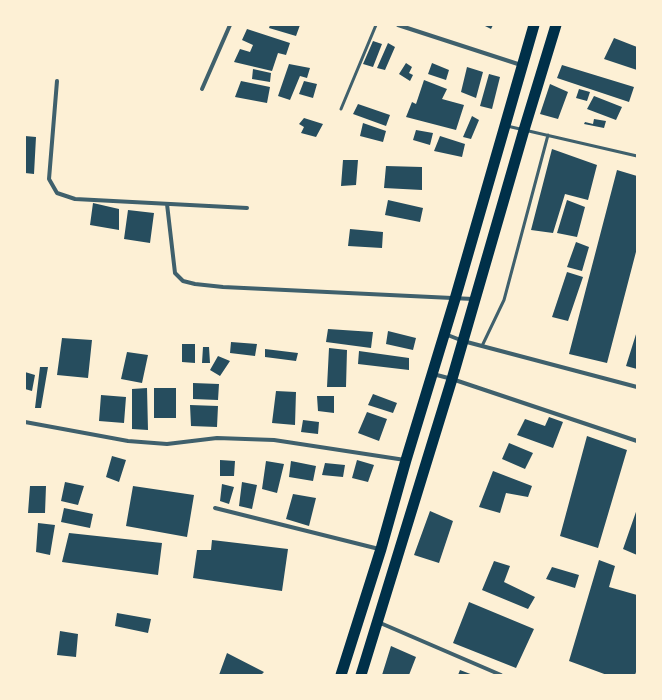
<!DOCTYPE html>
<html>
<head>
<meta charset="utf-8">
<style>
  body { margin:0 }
  #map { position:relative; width:662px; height:700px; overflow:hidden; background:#fdf0d5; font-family:"Roboto Serif",serif }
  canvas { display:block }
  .frame { position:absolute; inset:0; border:26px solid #fdf0d5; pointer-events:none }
</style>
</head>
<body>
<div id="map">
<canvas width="662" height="700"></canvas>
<div class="frame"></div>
</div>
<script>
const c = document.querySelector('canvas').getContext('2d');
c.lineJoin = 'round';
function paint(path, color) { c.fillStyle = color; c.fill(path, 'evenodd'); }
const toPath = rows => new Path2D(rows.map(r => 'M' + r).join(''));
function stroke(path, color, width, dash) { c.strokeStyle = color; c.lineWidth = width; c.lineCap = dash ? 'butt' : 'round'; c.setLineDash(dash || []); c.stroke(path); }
paint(toPath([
  [270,25,300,25,296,36,269,28],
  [483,25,493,25,491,29],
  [247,29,290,43,286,55,278,53,272,71,234,62,240,49,250,52,253,45,242,40],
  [614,38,637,47,637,70,604,59],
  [373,41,382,44,373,67,363,64],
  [388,43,395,47,385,70,377,68],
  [406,63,412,67,409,73,413,75,410,81,399,74],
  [432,63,449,70,446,80,428,74],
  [289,64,310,68,307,78,300,76,290,100,278,96],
  [562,65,634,87,629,102,557,78],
  [467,67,483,72,476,98,461,92],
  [253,69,271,73,270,82,252,79],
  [489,74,500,77,492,109,480,106],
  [424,80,447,89,442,99,464,105,456,130,406,117,412,102,416,104],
  [241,81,270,87,267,103,235,97],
  [304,81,317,84,313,98,299,94],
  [550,84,568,92,558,119,540,114],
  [579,89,590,92,587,101,576,98],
  [594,96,622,107,616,120,587,109],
  [358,104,390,115,386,126,353,114],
  [472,116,479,120,471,139,463,137],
  [304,118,323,124,316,137,301,133,304,127,299,124],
  [594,119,606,121,604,128,584,124,585,122,593,124],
  [363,123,386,131,383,142,360,136],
  [416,130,433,133,430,145,413,140],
  [25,136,36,137,34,174,25,173],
  [440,136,465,144,462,157,434,151],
  [552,149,597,165,588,200,565,194,553,233,531,230],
  [343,160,358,160,356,185,341,186],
  [386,166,422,167,422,190,384,188],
  [617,170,637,176,637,248,607,363,569,354],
  [388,200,423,208,420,222,385,215],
  [567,200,585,207,577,237,557,233],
  [93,203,119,209,119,230,90,225],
  [128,210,154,213,150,243,124,239],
  [350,229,383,232,382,248,348,246],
  [576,242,589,247,582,271,567,267],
  [567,272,583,277,568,321,552,317],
  [328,329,373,332,371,348,326,342],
  [388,331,416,338,413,350,386,344],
  [637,331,637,369,626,366],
  [62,338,92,340,88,378,57,375],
  [231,342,257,344,255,356,230,353],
  [182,344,195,344,195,363,182,362],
  [203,347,209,347,210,363,202,363],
  [329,348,347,350,346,387,327,387],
  [265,349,298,353,296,361,265,357],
  [359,351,409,358,409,370,358,364],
  [127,352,148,355,142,383,121,379],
  [218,356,230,361,220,376,210,370],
  [40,367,48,367,41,408,35,408],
  [25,372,35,375,32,391,25,389],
  [193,383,219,384,218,400,193,399],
  [147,388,148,430,132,429,132,389],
  [154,388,176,388,176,418,154,418],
  [276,391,296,392,295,425,272,423],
  [373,394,397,403,393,413,368,405],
  [101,395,126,397,124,423,99,421],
  [317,396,334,396,334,413,318,411],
  [190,405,218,406,217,427,191,426],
  [367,412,387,419,379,441,358,433],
  [549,417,563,422,553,448,517,435,525,419,545,426],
  [303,420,319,422,318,434,301,432],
  [587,436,627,450,598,548,560,536],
  [509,443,533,453,525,469,502,459],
  [112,456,126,460,119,482,106,477],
  [220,460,235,461,234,476,220,476],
  [357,460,374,465,368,482,352,478],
  [266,461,284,464,277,493,262,489],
  [291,461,316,466,313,481,289,477],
  [325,463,345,465,343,477,322,475],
  [493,471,532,486,528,497,506,493,500,513,479,507],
  [65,482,84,486,78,505,61,501],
  [242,482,257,485,252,509,239,506],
  [222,484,234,487,229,504,220,501],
  [30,486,46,486,45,513,28,513],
  [133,486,194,495,187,537,126,526],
  [293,494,316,498,309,526,286,519],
  [64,508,93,514,90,528,61,522],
  [637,509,637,555,623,549],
  [430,511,453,521,439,563,414,555],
  [38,523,55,525,50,555,36,552],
  [69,533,162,543,158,575,62,562],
  [212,540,288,549,282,591,193,578,197,550,211,550],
  [599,560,615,566,609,587,637,595,637,669,635,675,607,675,569,661],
  [494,561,510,566,504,582,535,597,528,609,482,590],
  [552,567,579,575,575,588,546,579],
  [469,602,534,629,516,668,453,643],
  [117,613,151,619,148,633,115,626],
  [60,631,78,634,76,657,57,655],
  [391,646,416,657,409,675,382,675],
  [227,653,264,672,261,675,219,675],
  [460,670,473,675,458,675]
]), '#264d5e');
stroke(toPath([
  [341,109,376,25],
  [507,126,637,156],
  [482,346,504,300,548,135]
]), '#3f606c', 3);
stroke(toPath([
  [398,25,521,65],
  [57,81,49,179,57,193,75,199,247,208],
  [202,89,230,25],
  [167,204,175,273,183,281,195,284,223,287,473,299],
  [445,334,463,341,637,387],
  [433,374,452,379,637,441],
  [25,422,128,441,167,444,217,438,274,440,405,460],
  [215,508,379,549],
  [378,622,501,675]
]), '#3f606c', 4);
stroke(toPath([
  [341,675,381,549,406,460,455,299,534,25],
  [361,675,452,379,524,130,556,25]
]), '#003049', 11);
</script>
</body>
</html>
